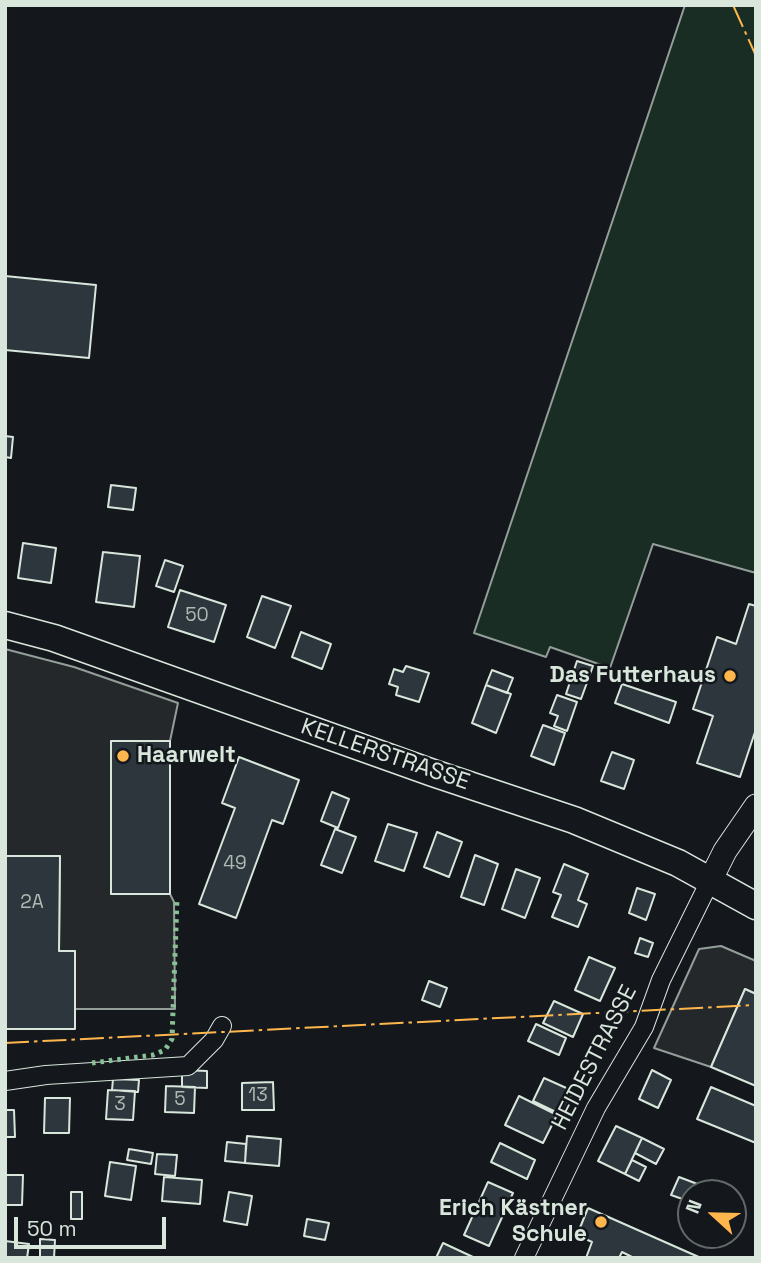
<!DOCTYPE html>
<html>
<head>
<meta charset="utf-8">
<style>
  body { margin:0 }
  #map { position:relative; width:761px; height:1263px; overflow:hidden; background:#14181c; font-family:"Space Grotesk",sans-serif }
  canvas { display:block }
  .frame { position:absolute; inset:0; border:7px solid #d8e6dc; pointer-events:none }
  .north { position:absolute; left:677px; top:1179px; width:70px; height:70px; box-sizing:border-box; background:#14181c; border:2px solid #626a69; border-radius:50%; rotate:292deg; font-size:19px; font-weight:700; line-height:28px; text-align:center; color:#d8e6dc }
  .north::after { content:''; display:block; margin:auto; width:24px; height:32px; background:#ffb74d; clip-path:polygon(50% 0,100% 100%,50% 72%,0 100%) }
  .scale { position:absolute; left:14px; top:1217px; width:152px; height:32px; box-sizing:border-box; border:4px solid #d8e6dc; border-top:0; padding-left:9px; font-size:21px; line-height:24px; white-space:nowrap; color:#d8e6dc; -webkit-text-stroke:5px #14181c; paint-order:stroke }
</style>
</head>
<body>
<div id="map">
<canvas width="761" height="1263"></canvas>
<div class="frame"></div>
<div class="north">N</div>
<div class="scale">50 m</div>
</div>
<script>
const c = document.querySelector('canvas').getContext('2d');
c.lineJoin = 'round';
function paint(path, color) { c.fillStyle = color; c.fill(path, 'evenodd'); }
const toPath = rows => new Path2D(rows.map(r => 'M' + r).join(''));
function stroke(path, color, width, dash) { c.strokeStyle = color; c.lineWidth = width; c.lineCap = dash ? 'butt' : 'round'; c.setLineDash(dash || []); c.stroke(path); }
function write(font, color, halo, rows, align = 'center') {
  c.font = font + ' "Space Grotesk",sans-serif'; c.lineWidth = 5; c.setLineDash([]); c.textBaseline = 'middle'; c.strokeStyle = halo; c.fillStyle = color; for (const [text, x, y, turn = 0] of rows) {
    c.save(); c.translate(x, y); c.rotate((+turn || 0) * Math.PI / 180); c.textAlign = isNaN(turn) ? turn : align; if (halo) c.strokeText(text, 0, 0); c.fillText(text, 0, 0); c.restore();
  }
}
const green = toPath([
  [685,5,756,5,756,573,653,544,610,668,550,647,546,657,474,633,685,5]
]);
paint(green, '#1a2d24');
stroke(green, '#939e99', 2);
const parking = toPath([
  [5,649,74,667,178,703,170,741,111,742,111,894,170,894,174,902,175,1009,75,1009,75,951,59,951,60,856,5,856,5,649],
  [721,946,756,961,756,994,745,989,711,1067,654,1048,699,949,721,946]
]);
paint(parking, '#24282b');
stroke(parking, '#939e99', 2);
const building = toPath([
  [5,276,96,285,89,358,5,350,5,276],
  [5,436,13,437,11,458,5,457,5,436],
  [111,485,136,488,133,510,108,507,111,485],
  [23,543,56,548,51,583,18,578,23,543],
  [103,552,140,556,134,607,96,602,103,552],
  [165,560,183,566,174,592,156,586,165,560],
  [180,590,226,605,214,642,168,627,180,590],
  [262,596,291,606,275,648,247,637,262,596],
  [749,604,756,606,756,729,740,777,697,763,713,716,693,709,717,637,736,644,749,604],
  [301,632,331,644,322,669,292,657,301,632],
  [577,661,593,666,581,699,566,694,577,661],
  [406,666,429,673,419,702,396,695,398,687,389,684,394,669,403,672,406,666],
  [492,670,513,678,507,693,486,685,492,670],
  [622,684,676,702,669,723,615,703,622,684],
  [486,685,511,694,496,733,472,723,486,685],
  [557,695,577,702,567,731,554,726,558,716,550,713,557,695],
  [543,725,565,733,554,765,531,756,543,725],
  [111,741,170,741,170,894,111,894,111,741],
  [612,752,634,760,624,789,601,781,612,752],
  [239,757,299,780,283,824,272,820,236,918,199,904,235,808,222,803,239,757],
  [332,792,349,799,338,828,321,821,332,792],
  [388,824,417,833,404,871,375,861,388,824],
  [335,829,356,837,342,873,321,865,335,829],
  [437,832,462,842,449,877,424,867,437,832],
  [475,855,498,864,484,905,461,897,475,855],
  [5,856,60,856,59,951,75,951,75,1029,5,1029,5,856],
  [564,864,588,874,578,900,587,904,578,927,552,917,561,895,553,892,564,864],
  [516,869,540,878,525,918,502,909,516,869],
  [637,888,655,894,646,920,629,913,637,888],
  [640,938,653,943,648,957,635,953,640,938],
  [589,957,615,968,600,1001,575,990,589,957],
  [429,981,447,988,440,1007,422,1000,429,981],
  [745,989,756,994,756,1086,711,1067,745,989],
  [554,1001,583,1014,573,1037,543,1023,554,1001],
  [536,1024,566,1038,559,1055,528,1041,536,1024],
  [182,1070,207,1071,207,1088,182,1087,182,1070],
  [652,1070,671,1080,658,1108,639,1099,652,1070],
  [544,1078,573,1091,562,1115,533,1101,544,1078],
  [113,1079,139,1080,138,1092,112,1090,113,1079],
  [273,1082,274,1110,242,1110,242,1083,273,1082],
  [166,1086,195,1087,194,1113,165,1112,166,1086],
  [711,1087,756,1106,756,1143,697,1119,711,1087],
  [108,1090,135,1091,133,1120,106,1119,108,1090],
  [519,1096,557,1115,543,1143,505,1125,519,1096],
  [45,1098,70,1098,69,1133,44,1133,45,1098],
  [5,1110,14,1110,15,1137,5,1137,5,1110],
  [616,1126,642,1138,625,1174,598,1161,616,1126],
  [247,1136,281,1139,279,1166,245,1163,247,1136],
  [642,1138,664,1149,656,1164,635,1153,642,1138],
  [227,1142,246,1144,245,1163,225,1161,227,1142],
  [500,1143,535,1160,527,1179,491,1162,500,1143],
  [129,1149,153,1153,151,1164,127,1160,129,1149],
  [157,1154,177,1155,175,1176,155,1174,157,1154],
  [632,1160,646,1167,639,1181,625,1174,632,1160],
  [110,1162,136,1166,131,1200,105,1196,110,1162],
  [5,1175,23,1175,22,1205,5,1205,5,1175],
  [164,1177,202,1180,200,1204,162,1201,164,1177],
  [679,1177,700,1185,696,1193,691,1193,691,1202,671,1195,679,1177],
  [488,1182,513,1193,489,1246,464,1235,488,1182],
  [71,1192,82,1192,82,1219,71,1219,71,1192],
  [229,1192,252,1196,247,1225,224,1221,229,1192],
  [588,1208,701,1258,634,1258,622,1252,619,1258,586,1258,592,1242,577,1235,588,1208],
  [307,1219,329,1223,325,1240,304,1236,307,1219],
  [40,1239,55,1240,54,1258,40,1258,40,1239],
  [5,1241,29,1244,27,1258,5,1258,5,1241],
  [443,1243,473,1257,473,1258,436,1258,443,1243]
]);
paint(building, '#2c363c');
stroke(building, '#d8e6dc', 2);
const minor = toPath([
  [5,1081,46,1075,188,1066,214,1040,222,1026],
  [524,1258,596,1108,644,1027,661,980,710,881]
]);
const tertiary = toPath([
  [710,881,725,851,756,806]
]);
const secondary = toPath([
  [5,625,54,638,433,773,574,820,678,863,756,906]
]);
stroke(minor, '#d8e6dc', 20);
stroke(tertiary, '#d8e6dc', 25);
stroke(secondary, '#d8e6dc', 29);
stroke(minor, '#14181c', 18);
stroke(tertiary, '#14181c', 23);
stroke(secondary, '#14181c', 26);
stroke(toPath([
  [92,1063,153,1055,165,1050,172,1039,177,899]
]), '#8ac095', 5, [3.5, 5]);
stroke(toPath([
  [733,5,756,56],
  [5,1043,756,1005]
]), '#ffb74d', 2, [24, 5, 3.5, 5]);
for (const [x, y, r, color] of [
  [730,676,7,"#ffb74d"],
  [123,756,7,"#ffb74d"],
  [601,1222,7,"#ffb74d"]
]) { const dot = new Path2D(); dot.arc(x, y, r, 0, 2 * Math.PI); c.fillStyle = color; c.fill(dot); stroke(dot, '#14181c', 2.5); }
write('19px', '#adbab4', null, [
  ["50",197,616],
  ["49",235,864],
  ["2A",32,903],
  ["13",258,1096],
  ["5",180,1100],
  ["3",120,1105]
]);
write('bold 23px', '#d8e6dc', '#14181c', [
  ["Das Futterhaus",716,676],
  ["Haarwelt",137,756,"left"],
  ["Erich Kästner",587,1209],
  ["Schule",587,1235]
], 'right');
write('23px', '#d8e6dc', '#14181c', [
  ["KELLERSTRASSE",385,755,19],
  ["HEIDESTRASSE",595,1058,-63]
]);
</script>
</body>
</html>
